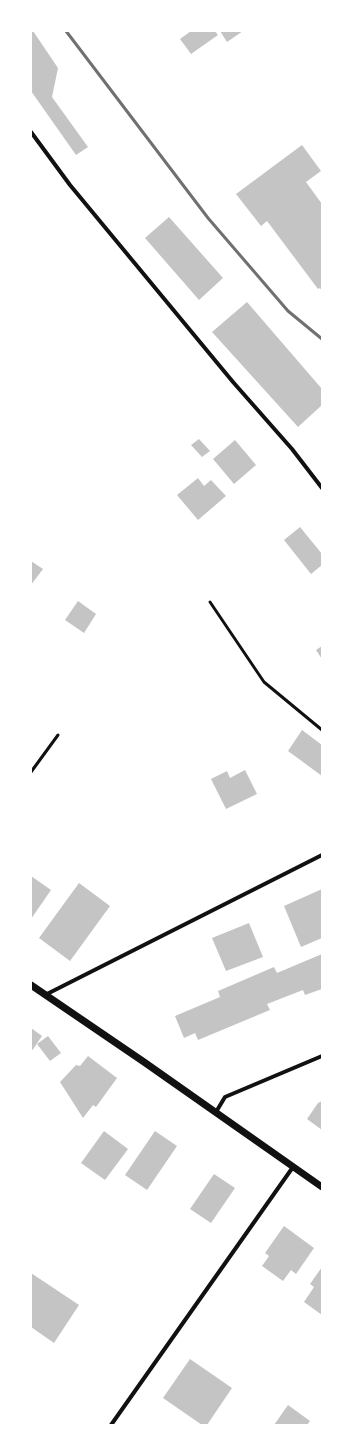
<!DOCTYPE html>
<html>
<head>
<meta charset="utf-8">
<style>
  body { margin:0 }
  #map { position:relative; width:353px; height:1456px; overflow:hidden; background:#fff; font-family:"Nunito Sans",sans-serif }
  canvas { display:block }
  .frame { position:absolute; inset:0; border:32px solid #fff; pointer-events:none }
</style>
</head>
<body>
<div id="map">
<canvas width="353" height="1456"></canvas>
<div class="frame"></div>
</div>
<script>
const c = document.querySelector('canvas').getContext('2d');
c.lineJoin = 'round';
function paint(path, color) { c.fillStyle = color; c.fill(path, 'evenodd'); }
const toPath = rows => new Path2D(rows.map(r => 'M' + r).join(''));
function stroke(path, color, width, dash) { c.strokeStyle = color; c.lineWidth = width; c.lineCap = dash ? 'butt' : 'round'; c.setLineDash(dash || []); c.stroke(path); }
paint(toPath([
  [31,31,33,31,58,68,52,97,88,147,76,155,31,91],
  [191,31,215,31,218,35,191,54,180,39],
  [220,31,243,31,227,42],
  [302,145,321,171,306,182,322,204,322,291,320,288,318,289,267,221,261,226,236,194],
  [169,217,223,278,199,300,145,238],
  [247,302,322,389,322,405,298,427,212,332],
  [199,439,210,451,202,457,191,445],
  [235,440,256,465,234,484,213,459],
  [198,478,204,486,211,480,226,496,198,520,177,495],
  [300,527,322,554,322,565,311,574,284,540],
  [31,561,43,569,31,585],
  [78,601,96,614,84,633,65,620],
  [322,646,322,659,316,650],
  [302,730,322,745,322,776,288,751],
  [245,770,257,794,226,809,211,779,227,771,230,778],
  [31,876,51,890,31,919],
  [79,883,110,906,70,961,39,938],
  [322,889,322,938,301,947,284,906],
  [249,923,263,957,226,971,212,938],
  [322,954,322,989,305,995,303,990,267,1004,270,1010,198,1040,195,1033,184,1038,175,1016,220,997,218,991,274,967,277,973],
  [31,1028,42,1036,31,1052],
  [48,1036,61,1053,50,1061,37,1044],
  [88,1056,117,1078,96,1107,93,1105,83,1118,60,1082,76,1065,80,1066],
  [322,1101,322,1130,307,1119,318,1103],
  [104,1131,128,1149,105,1180,81,1163],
  [155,1131,177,1146,147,1190,125,1175],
  [214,1174,235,1188,211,1223,190,1209],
  [284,1226,314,1248,296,1274,291,1270,283,1281,262,1266,269,1256,265,1253],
  [322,1267,322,1315,304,1302,314,1287,310,1284],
  [31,1273,79,1305,54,1343,31,1327],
  [190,1359,232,1388,207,1425,202,1425,163,1398],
  [288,1405,310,1421,307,1425,274,1425]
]), '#c4c4c4');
stroke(toPath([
  [210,602,264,682,322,730],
  [31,772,58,735]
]), '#111', 3);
stroke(toPath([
  [31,132,70,185,233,382,292,449,322,488],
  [45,995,322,855],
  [216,1112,225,1097,322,1056],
  [111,1425,293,1167]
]), '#111', 4);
stroke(toPath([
  [31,985,144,1062,322,1187]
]), '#111', 7);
stroke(toPath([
  [66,31,208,218,288,311,322,339]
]), '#707070', 3);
</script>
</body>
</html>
